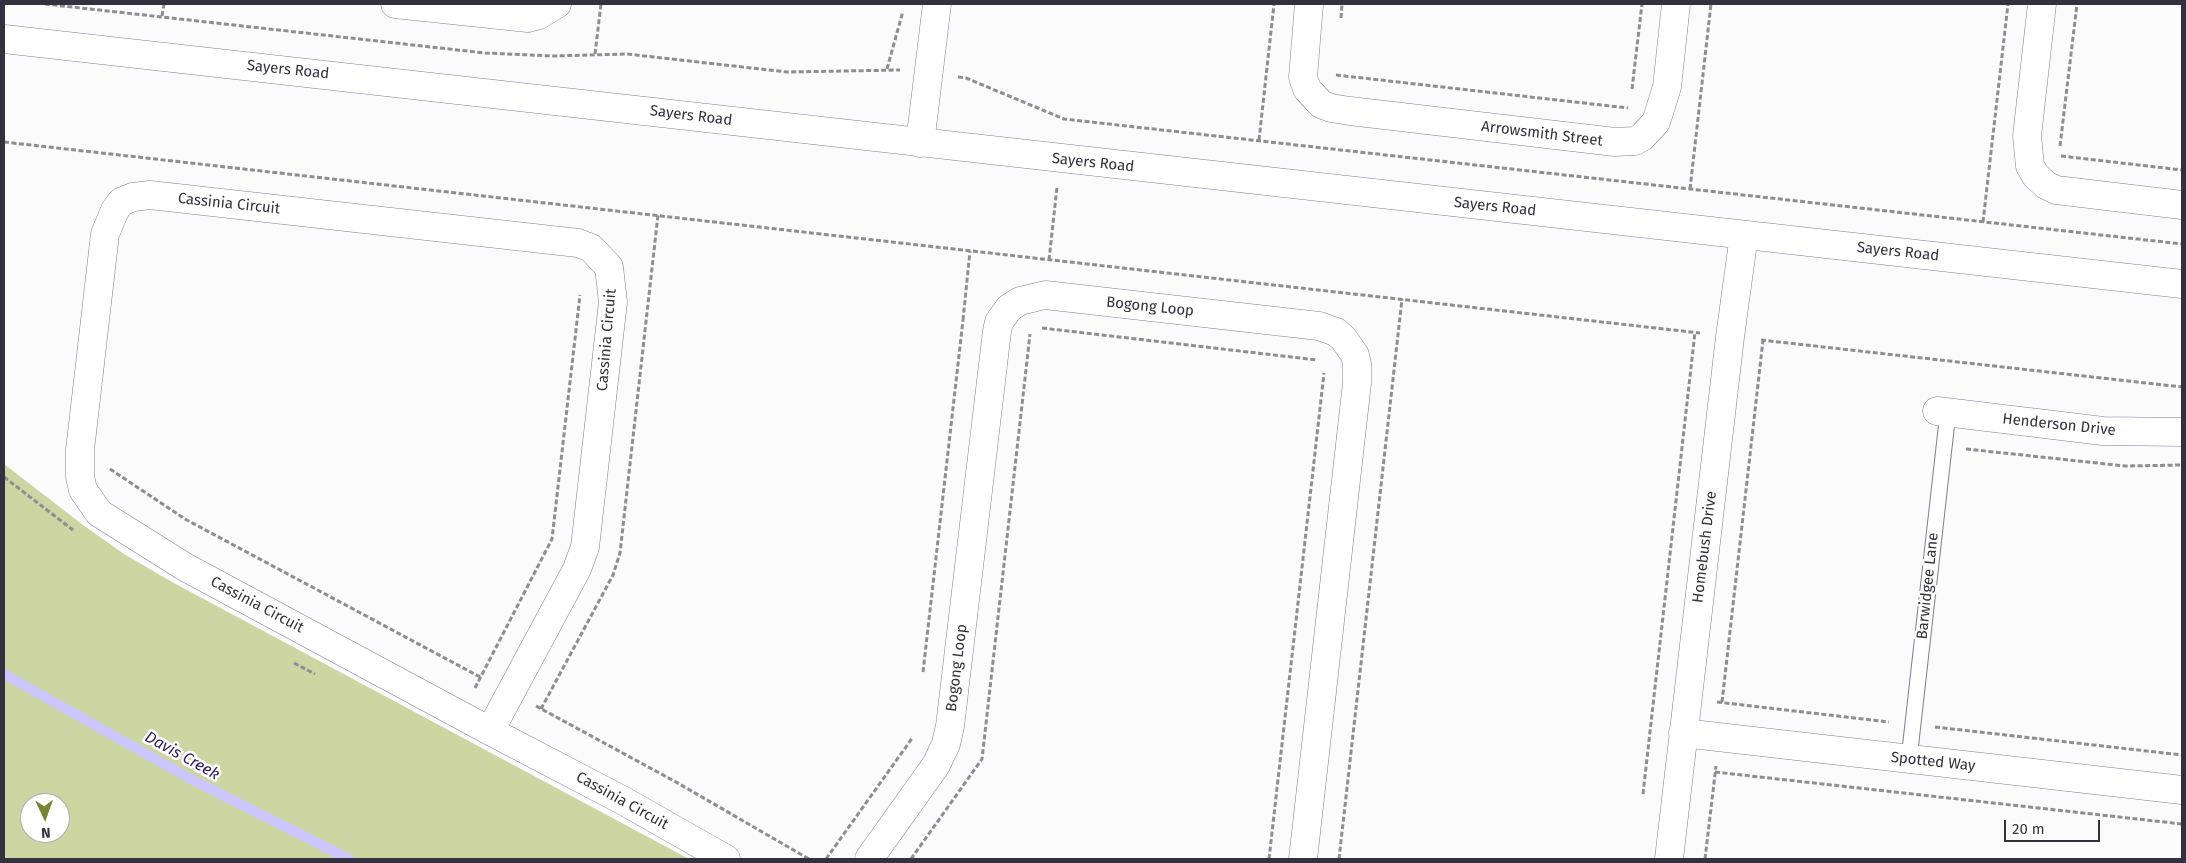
<!DOCTYPE html>
<html>
<head>
<meta charset="utf-8">
<style>
  body { margin:0 }
  #map { position:relative; width:2186px; height:863px; overflow:hidden; background:#fbfbfb; font-family:"Fira Sans",sans-serif }
  canvas { display:block }
  .frame { position:absolute; inset:0; border:5px solid #33313e; pointer-events:none }
  .north { position:absolute; left:20px; top:793px; width:50px; height:50px; box-sizing:border-box; background:#fff; border:1px solid #adadb2; border-radius:50%; rotate:177deg; font-size:14px; font-weight:700; line-height:20px; text-align:center; color:#33313e }
  .north::after { content:''; display:block; margin:auto; width:18px; height:22px; background:#7a8532; clip-path:polygon(50% 0,100% 100%,50% 72%,0 100%) }
  .scale { position:absolute; left:2004px; top:820px; width:96px; height:22px; box-sizing:border-box; border:2px solid #33313e; border-top:0; padding-left:6px; font-size:15px; line-height:18px; white-space:nowrap; color:#33313e; -webkit-text-stroke:4px #fff; paint-order:stroke }
</style>
</head>
<body>
<div id="map">
<canvas width="2186" height="863"></canvas>
<div class="frame"></div>
<div class="north">N</div>
<div class="scale">20 m</div>
</div>
<script>
const c = document.querySelector('canvas').getContext('2d');
c.lineJoin = 'round';
function paint(path, color) { c.fillStyle = color; c.fill(path, 'evenodd'); }
const toPath = rows => new Path2D(rows.map(r => 'M' + r).join(''));
function stroke(path, color, width, dash) { c.strokeStyle = color; c.lineWidth = width; c.lineCap = dash ? 'butt' : 'round'; c.setLineDash(dash || []); c.stroke(path); }
function write(font, color, halo, rows, align = 'center') {
  c.font = font + ' "Fira Sans",sans-serif'; c.lineWidth = 5; c.setLineDash([]); c.textBaseline = 'middle'; c.strokeStyle = halo; c.fillStyle = color; for (const [text, x, y, turn = 0] of rows) {
    c.save(); c.translate(x, y); c.rotate((+turn || 0) * Math.PI / 180); c.textAlign = isNaN(turn) ? turn : align; if (halo) c.strokeText(text, 0, 0); c.fillText(text, 0, 0); c.restore();
  }
}
paint(toPath([
  [4,464,83,525,124,554,172,582,689,859,4,859],
  [30,803,60,803,60,833,30,833]
]), '#cdd5a3');
stroke(toPath([
  [4,674,189,778,349,859]
]), '#cdc5fd', 10);
const lane = toPath([
  [1909,759,1948,412]
]);
const street = toPath([
  [395,4,528,18,539,15,557,4],
  [1309,4,1303,77,1307,89,1321,104,1331,108,1350,111,1615,142,1635,141,1642,137,1656,122,1667,87,1676,4],
  [2042,4,2027,136,2030,166,2036,176,2046,185,2056,190,2182,205],
  [920,143,937,4],
  [1937,411,2103,431,2182,432],
  [490,731,577,569,585,547,613,302,609,267,591,248,578,243,150,195,133,197,121,202,115,210,105,234,80,450,80,477,83,490,99,513,185,567,490,731,622,800,726,859],
  [1683,733,2182,790],
  [869,859,936,765,946,744,950,726,997,331,999,322,1009,308,1020,301,1045,295,1319,326,1336,332,1343,338,1355,355,1357,364,1357,383,1303,859],
  [1669,859,1730,337,1744,235]
]);
const secondary = toPath([
  [4,39,2182,284]
]);
stroke(lane, '#817d9b', 17);
stroke(street, '#817d9b', 29);
stroke(secondary, '#817d9b', 29);
stroke(toPath([
  [45,4,485,53,553,56,627,54,787,72,900,70],
  [162,16,164,4],
  [1341,18,1342,4],
  [595,54,601,4],
  [887,69,903,11],
  [1336,75,1628,108],
  [958,77,966,78,1064,119,2182,244],
  [1632,89,1642,4],
  [1259,140,1274,4],
  [4,142,1700,333],
  [2060,146,2077,4],
  [2061,156,2182,170],
  [1690,189,1711,4],
  [1983,222,2008,4],
  [1049,260,1057,187],
  [963,320,970,251],
  [1042,328,1317,360],
  [1761,340,2182,387],
  [1966,449,2125,466,2182,465],
  [110,469,185,519,482,678],
  [4,477,73,530],
  [294,663,315,674],
  [923,672,963,320],
  [475,688,552,539,580,295],
  [1717,702,1889,722],
  [1722,702,1763,340],
  [536,706,676,782,809,859],
  [541,709,613,575,620,553,658,215],
  [1935,727,2182,755],
  [1715,772,2182,824],
  [1643,794,1695,332],
  [826,859,913,737],
  [911,859,982,759,1030,334],
  [1269,859,1324,373],
  [1339,859,1402,299],
  [1705,859,1716,766]
]), '#8e8d94', 3, [5, 2.5]);
stroke(lane, '#fff', 15);
stroke(street, '#fff', 28);
stroke(secondary, '#fff', 28);
write('15px', '#33313e', '#fff', [
  ["Sayers Road",288,70,6],
  ["Sayers Road",691,116,7],
  ["Arrowsmith Street",1542,134,7],
  ["Sayers Road",1093,163,6],
  ["Cassinia Circuit",229,204,6],
  ["Sayers Road",1495,207,6],
  ["Sayers Road",1898,252,6],
  ["Bogong Loop",1150,307,6],
  ["Cassinia Circuit",607,340,-85],
  ["Henderson Drive",2059,425,6],
  ["Homebush Drive",1705,547,-83],
  ["Barwidgee Lane",1928,586,-84],
  ["Cassinia Circuit",257,605,28],
  ["Bogong Loop",957,668,-83],
  ["Spotted Way",1933,762,6],
  ["Cassinia Circuit",622,801,29]
]);
write('italic 16px', '#321867', '#fff', [
  ["Davis Creek",182,756,29]
]);
</script>
</body>
</html>
